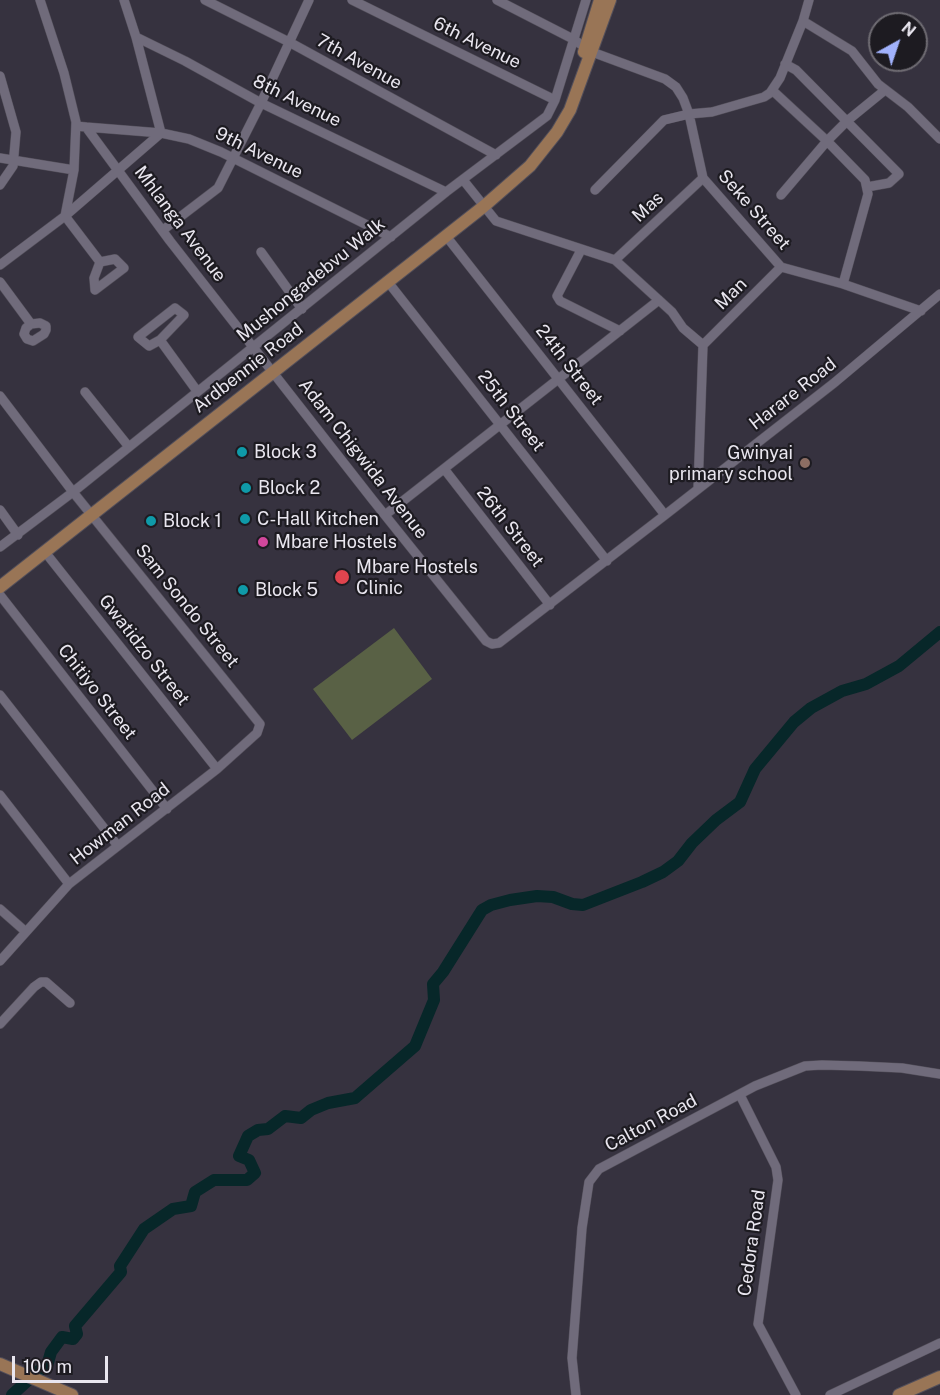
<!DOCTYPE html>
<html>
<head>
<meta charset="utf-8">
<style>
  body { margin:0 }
  #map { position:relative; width:940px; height:1395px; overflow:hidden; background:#36323f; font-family:"Public Sans",sans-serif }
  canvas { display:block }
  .north { position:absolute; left:868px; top:12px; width:60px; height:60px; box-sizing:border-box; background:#1d1b21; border:2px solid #6f6c73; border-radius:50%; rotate:40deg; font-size:16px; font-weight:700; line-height:24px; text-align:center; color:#e9e6ef }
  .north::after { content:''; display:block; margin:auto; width:21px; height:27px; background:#a1b2fd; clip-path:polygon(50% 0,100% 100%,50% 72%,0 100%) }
  .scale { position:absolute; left:12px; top:1356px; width:96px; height:27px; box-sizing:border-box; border:3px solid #e9e6ef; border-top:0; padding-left:8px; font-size:18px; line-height:21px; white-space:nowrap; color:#e9e6ef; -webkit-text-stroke:4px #1d1b21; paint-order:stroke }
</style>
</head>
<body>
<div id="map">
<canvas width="940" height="1395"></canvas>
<div class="north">N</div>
<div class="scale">100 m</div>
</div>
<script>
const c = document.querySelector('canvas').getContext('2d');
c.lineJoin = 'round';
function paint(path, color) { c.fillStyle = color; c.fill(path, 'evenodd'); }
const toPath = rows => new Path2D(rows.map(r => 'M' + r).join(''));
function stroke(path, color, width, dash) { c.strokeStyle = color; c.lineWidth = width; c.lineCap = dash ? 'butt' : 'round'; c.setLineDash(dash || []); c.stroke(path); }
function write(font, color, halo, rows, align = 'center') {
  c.font = font + ' "Public Sans",sans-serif'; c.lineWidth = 4.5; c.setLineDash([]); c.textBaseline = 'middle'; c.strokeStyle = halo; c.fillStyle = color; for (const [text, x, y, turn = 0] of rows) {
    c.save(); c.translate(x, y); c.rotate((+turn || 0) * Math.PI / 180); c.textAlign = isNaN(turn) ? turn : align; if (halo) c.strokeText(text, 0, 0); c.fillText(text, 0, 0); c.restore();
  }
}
paint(toPath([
  [394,628,432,679,352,740,313,689]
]), '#596145');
stroke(toPath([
  [12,1395,37,1372,47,1366,51,1352,62,1337,73,1339,77,1334,75,1326,121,1272,120,1266,144,1229,173,1209,191,1206,195,1192,214,1180,247,1180,255,1173,249,1160,239,1156,248,1136,258,1130,268,1129,285,1116,301,1118,311,1110,328,1103,355,1098,415,1046,434,1000,433,984,443,972,482,910,491,905,510,900,537,896,553,897,572,904,583,905,642,882,663,872,678,861,692,843,716,820,740,802,755,769,794,722,811,708,842,691,866,684,899,666,940,632]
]), '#072729', 12);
const minor = toPath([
  [40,0,64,73,76,122,74,170,65,216,100,262],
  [205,0,289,42,496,155],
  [352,0,555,100],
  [497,0,573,39,592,52,665,79,676,87,683,98,689,114,703,178,781,267,843,284,921,311],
  [803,21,852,51,878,84,908,107,940,139],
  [136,37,185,61,261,103,446,192],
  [785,64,796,70,899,174,889,183,867,187],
  [0,76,16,132,13,166,0,185],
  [772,90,827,141,865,180,868,194,843,284],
  [76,126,86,127,170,241,372,499,486,641,492,644,499,643,665,515,834,383,940,294],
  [86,127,161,133,136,37,124,0],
  [0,158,74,170],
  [464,181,496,221,615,260,672,312,683,328,703,345],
  [595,190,664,120,689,114,712,112,764,97,770,93,780,78,803,21,809,0],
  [781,195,827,141,847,121,885,90],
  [163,230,218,188,261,103,309,0],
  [446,236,665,515],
  [581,250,557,296,560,301,620,331],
  [261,252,302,309],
  [115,259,124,268,95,290,94,278,100,262,115,259],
  [615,260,703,178],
  [0,265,65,216,161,133,189,139,221,152,391,237],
  [0,282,31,324],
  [388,282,607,561],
  [175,308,184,315,160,340,149,346,138,337,175,308],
  [40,323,46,326,46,330,44,334,33,341,27,339,24,334,26,328,31,324,40,323],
  [160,340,197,391],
  [703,345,781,267],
  [85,392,129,447],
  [0,396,73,492,260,724,257,733,217,769,69,884,0,961],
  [445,470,550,605],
  [698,489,703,345],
  [0,510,18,535],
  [385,515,659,300],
  [0,547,73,492,446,192,547,116,555,100,586,0],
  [45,552,217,769],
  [0,595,167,809],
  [0,695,118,846],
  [0,795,69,884],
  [0,909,26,932],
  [0,1024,34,987,41,982,46,982,70,1003],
  [740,1095,776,1167,778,1180,758,1324,796,1395],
  [576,1395,572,1358,582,1228,589,1182,599,1169,755,1086,805,1066,822,1065,859,1066,902,1068,940,1074],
  [830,1395,940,1343]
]);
const major = toPath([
  [584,52,600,0],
  [0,587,483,207,530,166,557,132,570,110,610,0],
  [0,1364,72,1395],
  [899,1395,940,1377]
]);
stroke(minor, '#534f5a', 10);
stroke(major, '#534f5a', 14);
stroke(minor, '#706b7b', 9);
stroke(major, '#997556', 12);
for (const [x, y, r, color] of [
  [242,452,6,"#0f9aa8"],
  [805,463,6,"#8d6e63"],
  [246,488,6,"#0f9aa8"],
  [245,519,6,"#0f9aa8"],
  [151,521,6,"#0f9aa8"],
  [263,542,6,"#d1479c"],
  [342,577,8,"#e0444e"],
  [243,590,6,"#0f9aa8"]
]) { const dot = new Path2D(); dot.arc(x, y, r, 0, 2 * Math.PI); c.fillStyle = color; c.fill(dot); stroke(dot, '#1d1b21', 2); }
write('18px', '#e9e6ef', '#1d1b21', [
  ["6th Avenue",477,43,26],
  ["7th Avenue",359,62,29],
  ["8th Avenue",297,101,26],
  ["9th Avenue",259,153,26],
  ["Mas",648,207,-43],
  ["Seke Street",754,210,49],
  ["Mhlanga Avenue",180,224,53],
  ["Mushongadebvu Walk",311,280,-39],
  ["Man",731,294,-45],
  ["24th Street",569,365,52],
  ["Ardbennie Road",248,368,-38],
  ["Harare Road",793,394,-38],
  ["25th Street",511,411,52],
  ["Adam Chigwida Avenue",363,459,52],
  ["26th Street",510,527,52],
  ["Sam Sondo Street",187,606,51],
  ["Gwatidzo Street",144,650,52],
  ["Chitiyo Street",97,692,52],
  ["Howman Road",120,824,-38],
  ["Calton Road",651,1123,-28],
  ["Cedora Road",752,1243,-82]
]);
write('18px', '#e9e6ef', '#1d1b21', [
  ["Block 3",254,452],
  ["Gwinyai",793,453,"right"],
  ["primary school",793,474,"right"],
  ["Block 2",258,488],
  ["C-Hall Kitchen",257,519],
  ["Block 1",163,521],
  ["Mbare Hostels",275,542],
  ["Mbare Hostels",356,567],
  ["Clinic",356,588],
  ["Block 5",255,590]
], 'left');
</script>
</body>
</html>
